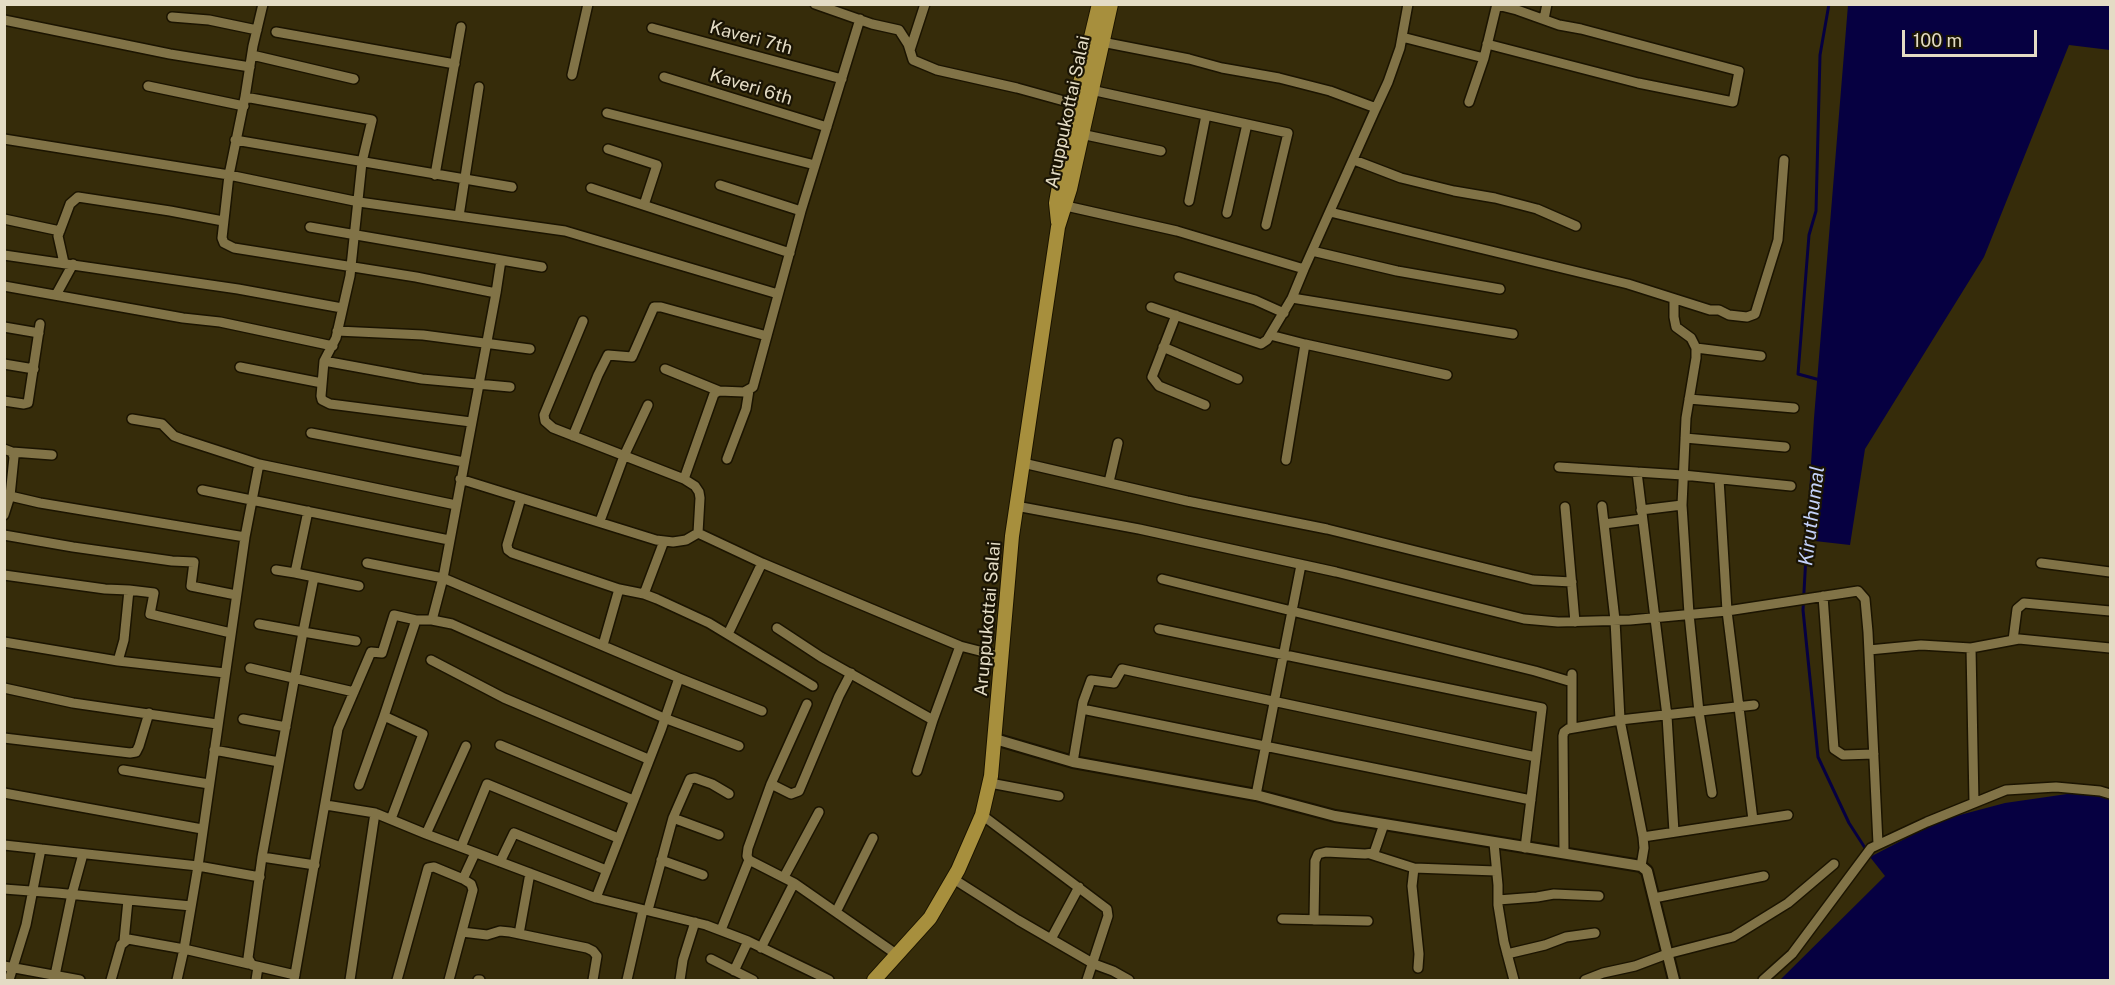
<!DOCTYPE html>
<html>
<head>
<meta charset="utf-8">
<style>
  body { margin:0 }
  #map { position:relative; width:2115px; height:985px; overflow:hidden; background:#362c0a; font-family:"Public Sans",sans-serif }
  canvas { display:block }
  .frame { position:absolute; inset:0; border:6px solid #e4dcc5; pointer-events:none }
  .scale { position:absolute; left:1902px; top:30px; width:135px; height:27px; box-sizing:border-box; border:3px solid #e4dcc5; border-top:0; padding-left:8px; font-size:18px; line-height:21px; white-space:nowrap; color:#e4dcc5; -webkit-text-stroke:4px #1a1404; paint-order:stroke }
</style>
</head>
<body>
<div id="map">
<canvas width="2115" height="985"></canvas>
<div class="frame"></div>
<div class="scale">100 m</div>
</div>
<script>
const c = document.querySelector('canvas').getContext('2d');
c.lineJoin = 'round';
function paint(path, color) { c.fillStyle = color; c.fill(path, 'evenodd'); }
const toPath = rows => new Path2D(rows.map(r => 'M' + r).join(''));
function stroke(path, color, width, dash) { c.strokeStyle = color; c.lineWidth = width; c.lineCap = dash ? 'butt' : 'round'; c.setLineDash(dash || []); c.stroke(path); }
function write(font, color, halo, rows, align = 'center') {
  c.font = font + ' "Public Sans",sans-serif'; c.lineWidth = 4.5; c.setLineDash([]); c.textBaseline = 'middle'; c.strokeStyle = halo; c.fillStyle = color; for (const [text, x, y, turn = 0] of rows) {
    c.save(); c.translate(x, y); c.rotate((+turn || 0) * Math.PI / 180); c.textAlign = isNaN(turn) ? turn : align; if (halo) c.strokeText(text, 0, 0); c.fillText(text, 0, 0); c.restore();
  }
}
paint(toPath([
  [1848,5,2110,5,2110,50,2069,45,1984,257,1865,449,1850,545,1806,540,1814,418],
  [2081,792,2110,799,2110,980,1780,980,1885,876,1870,857,1941,820,2005,803]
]), '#060041');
stroke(toPath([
  [1820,380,1798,374,1809,235,1816,211,1820,55,1829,4],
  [1807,537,1803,610,1818,757,1849,823,1867,851]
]), '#060041', 3);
const minor = toPath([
  [263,4,253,46,245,97,372,120,362,162,350,276,336,338,324,361,321,396,322,400,330,404,471,422],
  [815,4,872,24,899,30,908,44,913,60,937,70,1017,88,1075,104],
  [172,17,209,20,257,30],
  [1544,19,1547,4],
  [4,20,170,54,250,67],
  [652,28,842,79],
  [276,32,455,64],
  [1402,37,1484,58],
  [1487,44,1638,83,1733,102,1739,71,1581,29,1559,25,1517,10,1497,5],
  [910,50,925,4],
  [252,55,354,79],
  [572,75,588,4],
  [664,77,827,127],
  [148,86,244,106],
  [1091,90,1288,133,1266,225],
  [245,97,229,175,222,238,224,243,234,248,416,277,496,293,443,578,432,620],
  [1469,102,1484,58,1497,4],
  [1376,108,1388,82,1400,48,1408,4],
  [607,113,815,165],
  [1081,134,1161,151],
  [4,139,229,175,359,202,565,231,778,294],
  [235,140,512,187],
  [608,149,657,165,644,205],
  [1354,160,1401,178,1454,191,1495,198,1537,209,1576,226],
  [435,175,461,27],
  [720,185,801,211],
  [591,188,790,253],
  [1189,201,1206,115],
  [1066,206,1177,231,1304,269,1376,108,1330,91,1279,78,1222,68,1189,59,1102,42],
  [1330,212,1628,284,1710,310,1719,310,1729,315,1747,317,1755,314,1778,240,1784,160],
  [1227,213,1247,124],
  [459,216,479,87],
  [4,219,60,231],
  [310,227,542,267],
  [1312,251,1397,271,1500,289],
  [4,255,238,289,342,308],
  [64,263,58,236,70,204,78,197,170,211,223,221],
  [1179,277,1255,300,1284,313],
  [4,286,183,318,220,322,333,346],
  [496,293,501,260],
  [56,295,73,264],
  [1292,298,1513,334],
  [1674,299,1674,317,1676,327,1691,338,1696,348,1696,358,1686,418,1682,505,1689,614,1699,712,1712,793],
  [1151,307,1261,344,1267,340,1292,298,1304,269],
  [1176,315,1152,377,1159,386,1205,405],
  [583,321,544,415,545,421,553,428,684,479,695,486,699,492,700,498,698,533],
  [4,327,39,333],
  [337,331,423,335,530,349],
  [1270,335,1305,344,1447,375],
  [1163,347,1238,379],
  [1696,348,1761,356],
  [324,361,422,379,510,387],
  [4,364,34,369],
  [240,367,322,383],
  [665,369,719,391],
  [1689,399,1794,408],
  [4,401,24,404,28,403,40,324],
  [132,419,162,424,174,436,182,439,259,464],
  [311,433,464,462],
  [573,436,598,375,608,355,632,357,654,307,661,307,767,336],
  [1685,438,1785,447],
  [4,449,12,452,14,457,10,496,40,503,245,537],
  [12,452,52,455],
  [727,459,746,409,749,390],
  [1286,460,1305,344],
  [1023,463,1187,501,1327,529,1533,580,1572,582],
  [1559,467,1683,475,1791,486],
  [1637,472,1667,716,1674,832],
  [460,479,656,540,673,542,686,540,698,533,762,563,960,646,1003,657],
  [684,479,714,394,719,391,744,392,753,387,801,211,860,19],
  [1719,479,1727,611,1753,820],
  [1109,482,1118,443],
  [202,490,449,540],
  [521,498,507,545,508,550,512,553,619,589,644,594,657,599,709,623,813,686],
  [1016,506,1139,529,1336,572,1524,619,1558,622,1630,620,1727,611,1858,591,1865,599,1868,632,1878,844],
  [1602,506,1615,620,1620,720,1643,837,1644,848,1641,866],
  [1565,507,1575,622],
  [1641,510,1682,505],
  [308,511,295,573,359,586],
  [4,515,10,496,6,495],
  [600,521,624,456,648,405],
  [1604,524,1642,519],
  [4,535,73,547,172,561,194,562,191,586,236,595],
  [367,563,443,578,679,678,762,711],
  [2041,563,2110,572],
  [276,570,295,573],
  [4,575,105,589,129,590,124,640,118,661],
  [1162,579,1535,671,1572,682],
  [129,590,154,593,150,614,231,633],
  [644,594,664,541],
  [1823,596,1834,749,1843,755,1874,754],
  [259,624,303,632,314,577],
  [777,628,821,657,933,720],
  [1159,629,1542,708,1525,848],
  [728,634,762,563],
  [2013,640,2017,609,2024,603,2110,611],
  [4,642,118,661,225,673],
  [603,645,619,589],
  [1971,648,1974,803],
  [1869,650,1921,645,1971,648,2019,639,2110,648],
  [431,660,504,698,648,759],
  [250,668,354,692],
  [1572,674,1572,727],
  [4,688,73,703,217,724],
  [807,704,771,784,748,848,747,856,749,860,794,883,896,954],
  [1082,709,1531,800],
  [243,719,286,727],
  [4,738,130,753,136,752,139,746,149,713],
  [500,745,633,800],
  [214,750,279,762],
  [1073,762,1083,702,1091,680,1114,683,1122,669,1536,757],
  [123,770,209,784],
  [917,771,933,720,960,646],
  [990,783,1059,796],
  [771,784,791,794,799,791,839,696,851,673],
  [359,785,384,716],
  [4,793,202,829],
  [1256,795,1301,565],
  [326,805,375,813,426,834,596,898,706,925,748,941,829,980],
  [982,815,1107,909,1108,916,1087,980],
  [673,818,719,835],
  [391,819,423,734,384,716,416,620],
  [426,834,466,746],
  [1643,837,1788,815],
  [1494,843,1498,885,1498,905,1504,942,1514,980],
  [4,845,198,866,260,877],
  [461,847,487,784,618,838],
  [1564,853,1563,736,1564,732,1568,729,1620,720,1754,705],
  [1370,854,1414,868],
  [262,857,315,865],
  [661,860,703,875],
  [500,862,514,833,606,870],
  [784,877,819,812],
  [952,878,1018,920,1094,964,1113,971,1129,980],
  [4,889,57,893,191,906],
  [596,898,661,730,679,678],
  [1654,898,1764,876],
  [1498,900,1537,897,1554,894,1599,896],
  [648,910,673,818,690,779,695,778,712,784,729,794],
  [836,912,873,838],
  [1282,919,1368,921],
  [1314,920,1315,861,1318,854,1326,852,1365,854,1374,853,1384,824],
  [721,930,749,860],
  [462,932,487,935,500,931,510,932,587,948,593,951,597,956,593,980],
  [519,934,530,873],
  [1051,939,1079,887],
  [124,941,128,900],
  [761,948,794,883],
  [1507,954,1545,945,1566,937,1595,933],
  [711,959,753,980],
  [4,966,80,980],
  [1418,968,1419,954,1412,886,1414,868,1496,871],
  [734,971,748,941],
  [295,975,252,965,248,958,262,857,303,632,356,641],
  [9,980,26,925,41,849],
  [54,980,72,894,83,854],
  [111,980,121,945,128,939,184,949,249,964],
  [177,980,184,949,198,866,245,537,259,464,456,505],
  [256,980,258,967],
  [294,980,338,729,371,652,382,653,394,615,416,620,432,620,452,624,664,718,739,746],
  [350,980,375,813],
  [397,980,428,868,434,867,463,879],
  [449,980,473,890,471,884,463,879,475,853],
  [478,980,480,980],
  [627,980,643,910],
  [680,980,683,960,695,922],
  [1585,980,1603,973,1635,966,1667,954,1733,937,1788,903,1834,864],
  [1763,980,1792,954,1871,848,1927,822,2006,790,2056,787,2100,791,2110,794]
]);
const tertiary = toPath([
  [995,739,1073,762,1256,795,1335,816,1641,866,1647,871,1674,980]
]);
const primary = toPath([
  [1058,222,1056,203,1059,186,1075,104,1099,4],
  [874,980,930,918,958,870,982,815,991,776,1012,536,1058,227,1070,189,1111,4]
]);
stroke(minor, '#1b1401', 12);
stroke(tertiary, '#1b1401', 14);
stroke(primary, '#1b1401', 16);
stroke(minor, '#817347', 9);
stroke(tertiary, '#817347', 10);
stroke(primary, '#a78f3d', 14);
write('18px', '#e4dcc5', '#1a1404', [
  ["Kaveri 7th",751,38,15],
  ["Kaveri 6th",751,87,17],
  ["Aruppukottai Salai",1068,112,-78],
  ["Aruppukottai Salai",988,619,-85]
]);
write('italic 20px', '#c4d1f9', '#1a1404', [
  ["Kiruthumal",1812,516,-83]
]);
</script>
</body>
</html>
